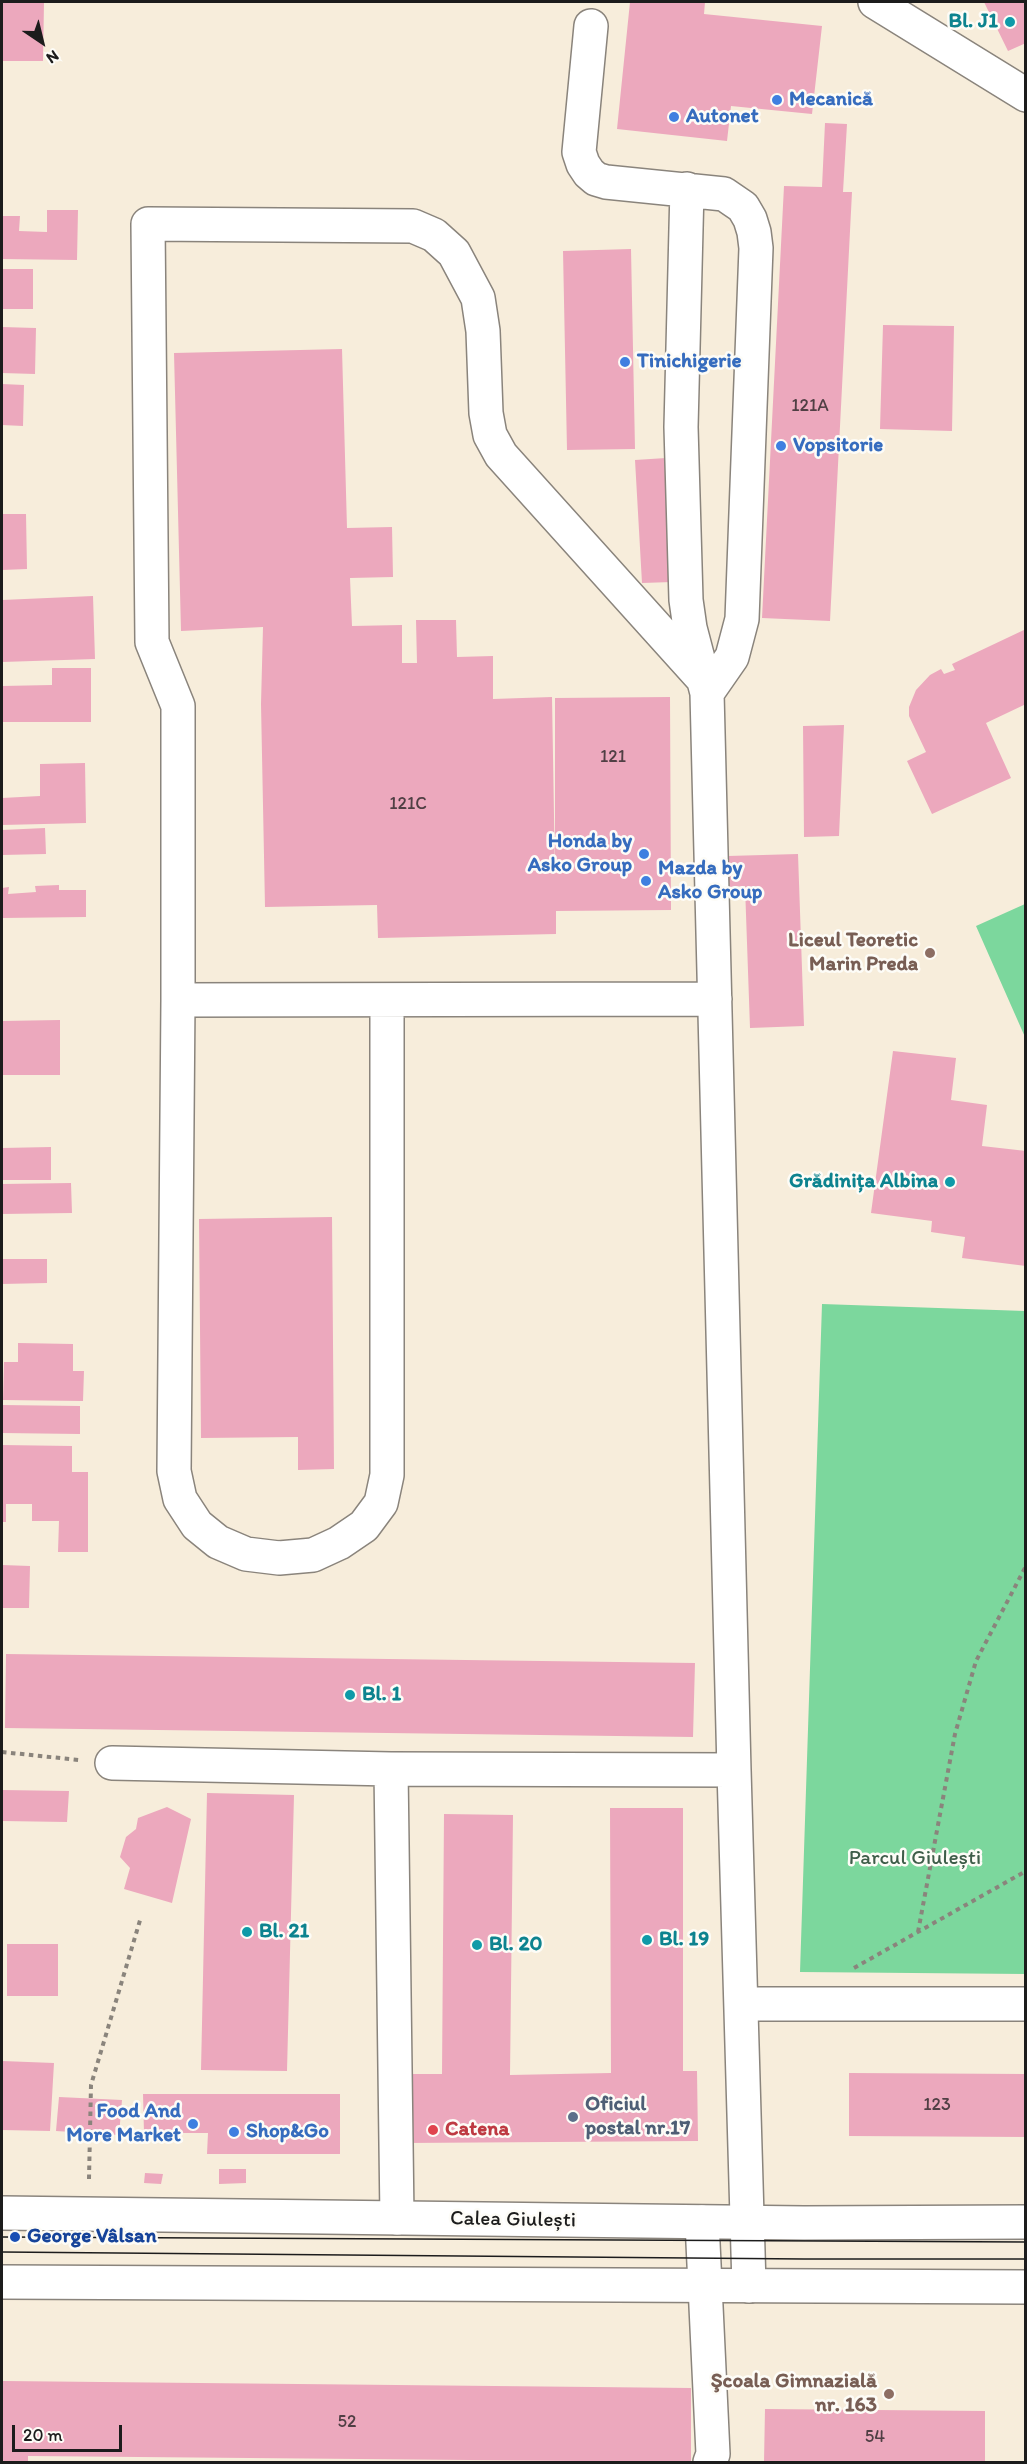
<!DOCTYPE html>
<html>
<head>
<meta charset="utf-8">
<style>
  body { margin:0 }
  #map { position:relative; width:1027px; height:2464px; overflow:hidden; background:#f7eddb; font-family:Itim,sans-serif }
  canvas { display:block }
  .frame { position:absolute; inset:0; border:3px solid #1c1c1c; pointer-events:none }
  .north { position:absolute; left:12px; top:12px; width:60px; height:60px; -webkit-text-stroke:4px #fdfcf7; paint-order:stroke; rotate:145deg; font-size:16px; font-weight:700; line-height:24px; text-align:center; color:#1c1c1c }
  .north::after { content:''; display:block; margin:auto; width:21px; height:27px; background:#1c1c1c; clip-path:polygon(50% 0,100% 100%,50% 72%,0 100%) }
  .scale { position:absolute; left:12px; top:2425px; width:110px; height:27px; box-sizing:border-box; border:3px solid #1c1c1c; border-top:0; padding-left:8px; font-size:18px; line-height:21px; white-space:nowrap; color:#1c1c1c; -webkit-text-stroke:4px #fdfcf7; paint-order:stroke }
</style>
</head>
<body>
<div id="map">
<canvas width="1027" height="2464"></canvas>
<div class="frame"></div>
<div class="north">N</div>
<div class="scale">20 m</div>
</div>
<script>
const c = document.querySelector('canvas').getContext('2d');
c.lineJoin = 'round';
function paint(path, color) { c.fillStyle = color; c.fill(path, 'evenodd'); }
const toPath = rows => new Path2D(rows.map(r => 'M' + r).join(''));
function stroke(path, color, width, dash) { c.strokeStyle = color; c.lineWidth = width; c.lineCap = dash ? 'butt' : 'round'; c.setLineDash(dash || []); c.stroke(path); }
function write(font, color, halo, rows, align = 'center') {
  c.font = font + ' Itim,sans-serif'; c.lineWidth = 5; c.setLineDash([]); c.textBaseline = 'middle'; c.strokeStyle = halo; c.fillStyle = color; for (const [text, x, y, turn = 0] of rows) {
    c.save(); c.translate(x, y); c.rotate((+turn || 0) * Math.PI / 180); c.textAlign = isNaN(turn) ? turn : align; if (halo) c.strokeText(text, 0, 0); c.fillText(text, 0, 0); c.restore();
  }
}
paint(toPath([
  [1025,904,1025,1037,976,926],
  [822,1304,1025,1311,1025,1974,800,1972]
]), '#7cd79d');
paint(toPath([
  [2,2,44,2,43,61,2,61],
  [630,2,705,2,704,14,822,26,812,114,731,106,727,141,617,129],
  [984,2,1026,2,1026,43,1008,51],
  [825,123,847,124,843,192,852,192,830,621,762,618,784,186,822,187],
  [47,210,78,210,77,260,2,259,2,216,20,216,19,231,47,232],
  [631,249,635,449,567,450,563,251],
  [2,269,33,269,33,309,2,309],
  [883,325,954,326,952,431,880,429],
  [2,327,36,328,35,374,2,373],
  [342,349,347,528,392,527,393,577,350,578,352,626,402,625,402,663,417,663,416,620,456,620,457,657,493,656,493,699,552,697,555,875,555,698,670,697,671,910,556,911,556,934,378,938,377,905,265,907,261,704,263,627,181,631,174,353],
  [2,384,24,385,23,426,2,425],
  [666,458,672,582,642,583,635,460],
  [2,514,26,514,27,569,2,570],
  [93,596,95,659,2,662,2,600],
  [1026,629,1026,704,986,723,1011,778,932,814,907,761,926,752,909,716,909,707,916,690,930,675,941,669,944,674,955,670,952,664],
  [52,668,91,668,91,722,2,722,2,686,52,685],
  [844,725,839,836,804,837,803,726],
  [85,763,86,823,2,825,2,798,40,796,40,764],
  [45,828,46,854,2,855,2,830],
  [798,854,804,1026,750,1028,745,886,729,887,728,856],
  [59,885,59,890,86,890,86,917,2,918,2,888,9,887,8,894,36,892,35,886],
  [60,1020,60,1075,2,1075,2,1021],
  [893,1051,956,1058,951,1100,987,1105,982,1146,1026,1151,1026,1266,962,1258,965,1237,931,1232,932,1221,871,1213],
  [51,1147,51,1180,2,1180,2,1148],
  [71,1183,72,1213,2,1214,2,1184],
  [332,1217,334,1469,298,1470,298,1437,201,1438,199,1219],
  [2,1259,47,1259,47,1283,2,1284],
  [18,1343,73,1344,73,1371,84,1371,83,1401,3,1400,4,1362,18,1362],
  [2,1405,80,1406,80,1434,2,1433],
  [2,1445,72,1446,72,1472,88,1472,88,1552,58,1552,59,1521,32,1521,32,1504,6,1504,6,1522,2,1522],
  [2,1565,30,1566,29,1608,2,1608],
  [6,1654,695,1663,693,1737,5,1728],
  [2,1790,69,1791,67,1822,2,1821],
  [207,1793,294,1795,287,2071,201,2070],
  [167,1807,191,1819,172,1903,124,1889,130,1868,120,1857,126,1837,136,1829,138,1818],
  [610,1808,683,1808,683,2071,697,2071,698,2141,405,2143,405,2074,442,2074,444,1814,513,1815,510,2075,611,2073],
  [7,1944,58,1944,58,1996,7,1996],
  [2,2061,54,2063,50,2131,2,2130],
  [849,2073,1026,2074,1026,2137,849,2136],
  [143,2094,340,2094,340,2154,207,2154,208,2133,144,2133],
  [59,2097,122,2100,119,2135,56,2131],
  [219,2169,246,2169,246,2183,219,2184],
  [145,2173,163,2174,161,2184,144,2183],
  [3,2381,691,2388,691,2462,28,2456,28,2462,2,2462],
  [765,2409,985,2411,985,2462,764,2462]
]), '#eca8bd');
const minor = toPath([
  [875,2,1026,95],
  [591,26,579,152,583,164,589,173,596,179,606,182,724,194,743,207,750,219,754,232,756,248,742,619,732,657,707,693],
  [687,189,681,427,686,600,690,628,707,693,734,1770],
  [702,678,501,455,490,435,486,413,483,331,478,298,454,253,434,235,413,226,148,224,152,642,178,706,178,1000,715,999],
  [178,1000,174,1471,180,1499,197,1525,218,1542,246,1554,279,1558,313,1555,339,1543,364,1526,381,1503,387,1475,387,1000],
  [112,1763,391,1769,734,1770,749,2286],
  [391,1769,397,2218],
  [741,2004,1026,2004],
  [702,2222,713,2454,710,2462]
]);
const major = toPath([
  [2,2213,804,2223,1026,2222],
  [2,2282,1026,2287]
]);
stroke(minor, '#8a847c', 36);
stroke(major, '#8a847c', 36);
stroke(toPath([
  [2,1752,79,1760],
  [918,1932,955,1734,976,1661,1026,1566],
  [854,1968,1026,1871],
  [89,2179,91,2085,141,1917]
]), '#8a847c', 4, [4.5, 4.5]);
stroke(minor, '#fff', 33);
stroke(major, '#fff', 33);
stroke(toPath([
  [2,2237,1026,2242],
  [2,2252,804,2259,1026,2259]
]), '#1c1c1c', 1.5);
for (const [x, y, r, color] of [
  [1010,22,6,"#0f9aa8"],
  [777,100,6,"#3f7fe0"],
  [674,117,6,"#3f7fe0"],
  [625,362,6,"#3f7fe0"],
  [781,446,6,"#3f7fe0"],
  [644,854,6,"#3f7fe0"],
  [646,881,6,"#3f7fe0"],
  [930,953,6,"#8d6e63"],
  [950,1182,6,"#0f9aa8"],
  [350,1695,6,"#0f9aa8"],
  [247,1932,6,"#0f9aa8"],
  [647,1940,6,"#0f9aa8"],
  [477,1945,6,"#0f9aa8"],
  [573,2117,6,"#5c6f8a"],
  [193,2124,6,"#3f7fe0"],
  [433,2130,6,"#e0444e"],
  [234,2132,6,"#3f7fe0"],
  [15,2237,6,"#1a4fb4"],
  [889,2394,6,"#8d6e63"]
]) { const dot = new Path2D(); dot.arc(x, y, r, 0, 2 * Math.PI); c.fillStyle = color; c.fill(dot); stroke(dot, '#fdfcf7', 2); }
write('18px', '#503f44', null, [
  ["121A",810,406],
  ["121",613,757],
  ["121C",408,804],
  ["123",937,2105],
  ["52",347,2422],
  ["54",875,2437]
]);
write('bold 21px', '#0d838f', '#fdfcf7', [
  ["Bl. J1",998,22,"right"],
  ["Grădinița Albina",938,1182,"right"],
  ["Bl. 1",362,1695],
  ["Bl. 21",259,1932],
  ["Bl. 19",659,1940],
  ["Bl. 20",489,1945]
], 'left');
write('bold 21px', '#366cbe', '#fdfcf7', [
  ["Mecanică",789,100],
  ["Autonet",686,117],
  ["Tinichigerie",637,362],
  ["Vopsitorie",793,446],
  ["Honda by",632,842,"right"],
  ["Asko Group",632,866,"right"],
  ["Mazda by",658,869],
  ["Asko Group",658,893],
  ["Food And",181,2112,"right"],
  ["More Market",181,2136,"right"],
  ["Shop&Go",246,2132]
], 'left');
write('bold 21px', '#785e54', '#fdfcf7', [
  ["Liceul Teoretic",918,941],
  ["Marin Preda",918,965],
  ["Şcoala Gimnazială",877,2382],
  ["nr. 163",877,2406]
], 'right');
write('21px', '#3e5d49', '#fdfcf7', [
  ["Parcul Giulești",915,1859]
]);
write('bold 21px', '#4e5e75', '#fdfcf7', [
  ["Oficiul",585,2105],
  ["postal nr.17",585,2129]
], 'left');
write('bold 21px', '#be3a42', '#fdfcf7', [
  ["Catena",445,2130]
], 'left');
write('21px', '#1c1c1c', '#fdfcf7', [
  ["Calea Giulești",513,2220,1]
]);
write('bold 21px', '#164399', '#fdfcf7', [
  ["George Vâlsan",27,2237]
], 'left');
</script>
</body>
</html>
